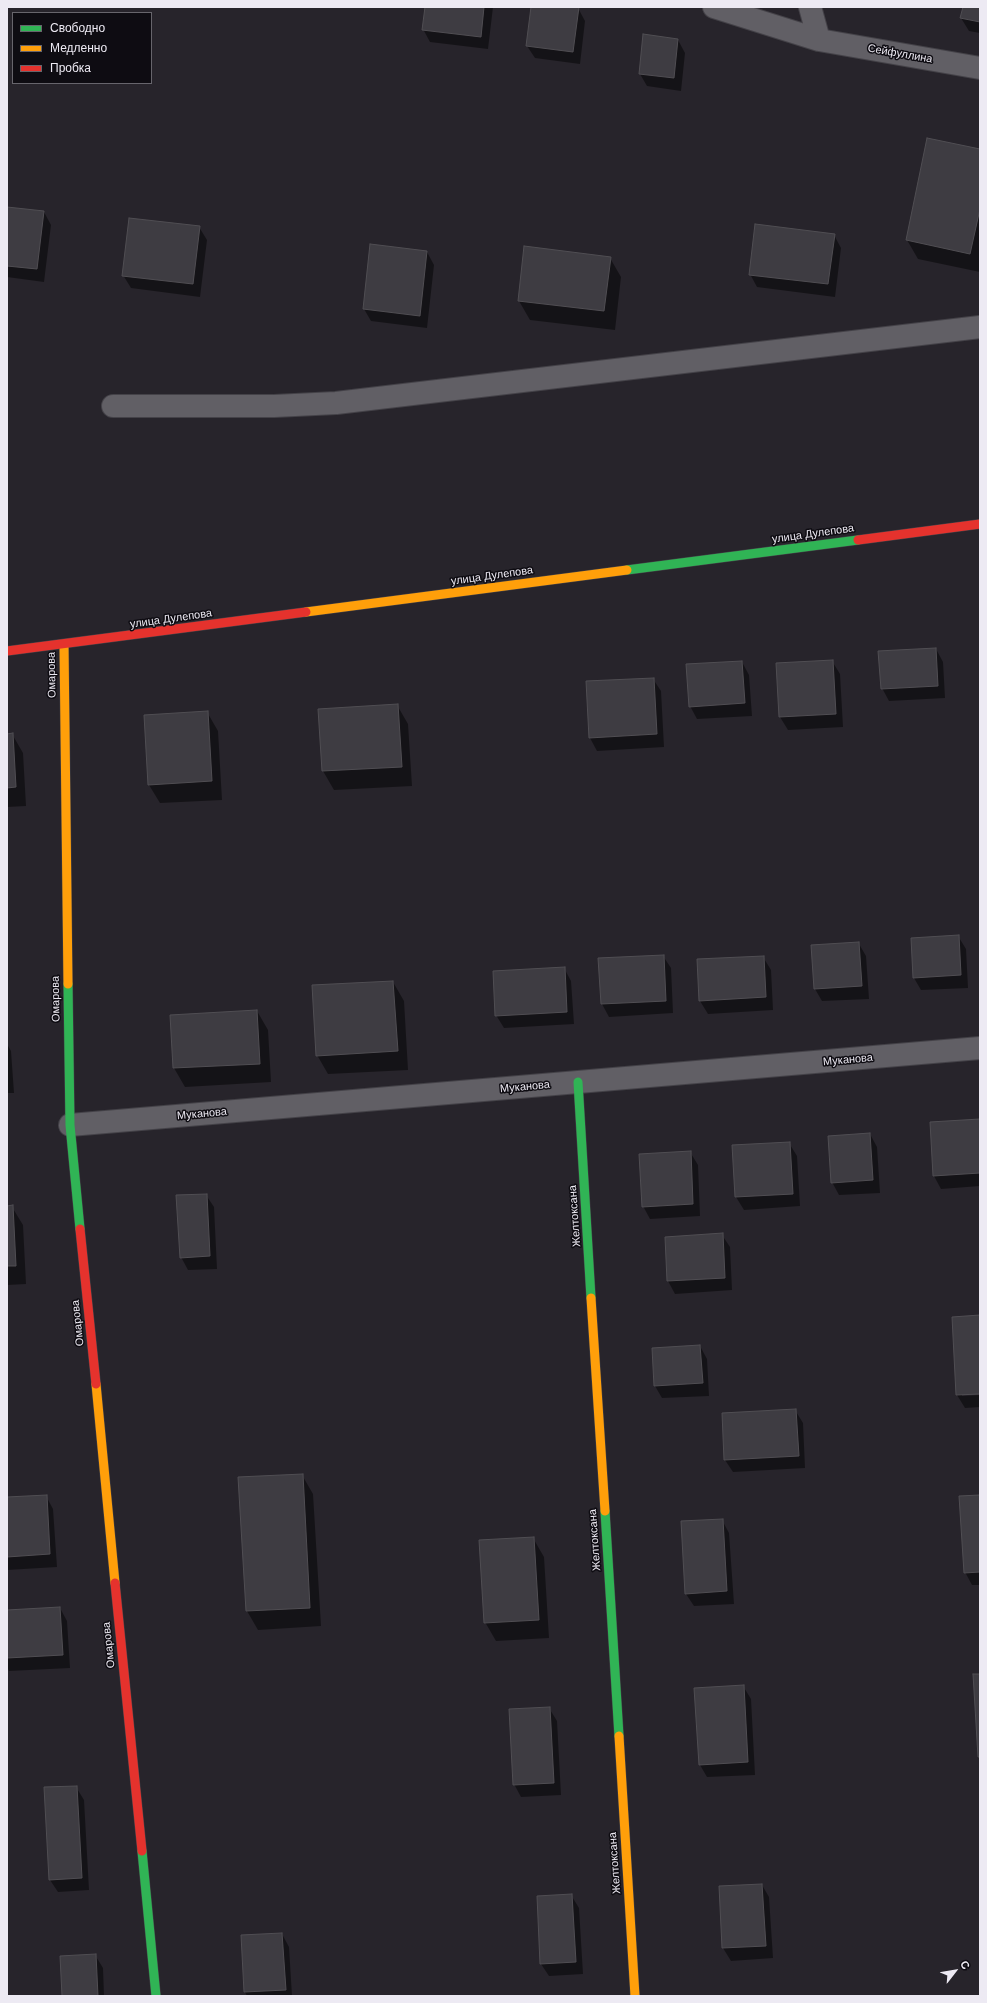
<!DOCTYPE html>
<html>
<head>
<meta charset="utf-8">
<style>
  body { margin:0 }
  #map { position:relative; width:987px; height:2003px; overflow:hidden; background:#27242b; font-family:Helvetica,sans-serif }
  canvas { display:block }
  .frame { position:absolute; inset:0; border:8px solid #edeaf3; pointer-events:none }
  .legend { position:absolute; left:12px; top:12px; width:140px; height:72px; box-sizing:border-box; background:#0e0c12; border:1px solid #67656c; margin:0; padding:5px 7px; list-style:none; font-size:12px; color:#edeaf3 }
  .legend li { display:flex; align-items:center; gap:8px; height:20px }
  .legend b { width:20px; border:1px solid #67656c }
  .north { position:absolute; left:935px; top:1951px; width:40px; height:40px; -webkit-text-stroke:3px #0e0c12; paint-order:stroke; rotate:59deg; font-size:11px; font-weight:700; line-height:16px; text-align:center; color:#edeaf3 }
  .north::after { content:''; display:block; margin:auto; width:14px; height:18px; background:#edeaf3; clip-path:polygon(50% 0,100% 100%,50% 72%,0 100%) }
</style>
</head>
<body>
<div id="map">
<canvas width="987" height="2003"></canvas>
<div class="frame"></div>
<ul class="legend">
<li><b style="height:5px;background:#30b455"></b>Свободно</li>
<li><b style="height:5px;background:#ff9f0a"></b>Медленно</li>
<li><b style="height:5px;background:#e5322d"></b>Пробка</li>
</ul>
<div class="north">С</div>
</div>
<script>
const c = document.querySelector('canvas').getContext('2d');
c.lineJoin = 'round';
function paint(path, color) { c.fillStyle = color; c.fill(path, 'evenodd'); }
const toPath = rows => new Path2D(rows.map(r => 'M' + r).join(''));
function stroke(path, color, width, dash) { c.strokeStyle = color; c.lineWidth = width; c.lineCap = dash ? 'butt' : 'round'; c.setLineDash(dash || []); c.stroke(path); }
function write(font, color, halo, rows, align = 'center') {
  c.font = font + ' Helvetica,sans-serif'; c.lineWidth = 3; c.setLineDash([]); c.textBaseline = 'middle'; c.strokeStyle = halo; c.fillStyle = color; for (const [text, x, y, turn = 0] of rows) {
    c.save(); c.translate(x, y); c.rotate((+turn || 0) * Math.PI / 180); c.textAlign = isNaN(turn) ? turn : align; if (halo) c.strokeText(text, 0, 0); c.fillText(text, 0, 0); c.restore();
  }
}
paint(toPath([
  [426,7,493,7,488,49,430,42,423,29],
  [532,7,578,8,585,21,580,64,535,58,527,46],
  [964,7,980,7,980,33,969,31,961,18],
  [678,40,685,53,681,91,647,86,640,74],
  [980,150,980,272,918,259,907,240],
  [7,208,44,212,51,225,44,282,7,277],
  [199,227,207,240,200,297,131,288,123,275],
  [834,235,841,248,835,297,757,287,750,274],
  [427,252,434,265,427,328,371,321,364,309],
  [610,258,621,277,615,330,530,320,519,301],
  [936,649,943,662,945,698,889,701,882,688],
  [832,661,840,674,843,727,788,730,780,717],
  [742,662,749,675,752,716,697,719,690,706],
  [653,679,661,691,664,747,597,751,590,738],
  [397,705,408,724,412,786,334,790,323,771,319,710],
  [207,712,218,731,222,800,160,803,149,785],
  [12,734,23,753,26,806,7,807,7,735],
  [958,936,966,949,968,988,921,990,914,978],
  [859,944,866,956,869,999,822,1001,815,989],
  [663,956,671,968,673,1013,609,1017,602,1004],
  [763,957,771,970,773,1010,708,1014,700,1001],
  [564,968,571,981,574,1024,504,1028,496,1015],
  [393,982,404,1001,408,1070,328,1074,317,1055],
  [257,1011,268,1030,271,1082,185,1087,174,1068],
  [7,1044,11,1051,14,1093,7,1093],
  [980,1120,980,1186,941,1189,934,1176],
  [870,1134,877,1147,880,1193,839,1195,832,1182],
  [789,1143,797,1156,800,1206,744,1210,736,1197],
  [690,1152,698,1165,700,1216,650,1219,643,1206],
  [206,1195,214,1207,217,1269,188,1270,181,1257],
  [7,1207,12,1207,23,1225,26,1284,7,1285],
  [722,1235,730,1247,732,1290,675,1294,668,1281],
  [980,1316,980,1393,962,1394,962,1396,980,1395,980,1407,965,1408,957,1395],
  [700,1346,707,1359,709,1396,662,1398,655,1386],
  [795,1410,803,1423,805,1468,733,1472,725,1460],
  [302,1475,313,1494,321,1626,258,1630,247,1611,239,1478],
  [46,1496,53,1509,57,1567,7,1570,7,1498],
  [980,1496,980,1585,972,1585,965,1572],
  [722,1520,729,1533,734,1604,694,1606,686,1594],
  [533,1538,544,1557,549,1638,496,1641,485,1622],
  [60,1608,67,1621,70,1668,9,1671,7,1667,7,1611],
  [743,1686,751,1699,755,1775,707,1777,700,1765],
  [549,1708,557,1721,561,1795,521,1797,514,1784],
  [76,1787,84,1800,89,1890,58,1892,50,1880],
  [762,1885,769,1897,773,1958,731,1961,723,1948,720,1887],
  [571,1895,579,1908,583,1974,549,1976,541,1964],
  [282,1934,289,1947,292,1996,247,1996,245,1992],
  [95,1955,103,1968,104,1996,63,1996]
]), '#0007');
const building = toPath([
  [425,7,484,7,481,37,422,30,425,7],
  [531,7,579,7,573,52,526,46,531,7],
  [963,7,980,7,980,22,960,18,963,7],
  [643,34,678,39,674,78,639,74,643,34],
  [927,138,980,149,980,209,970,254,906,240,927,138],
  [7,207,44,211,37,269,7,266,7,207],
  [129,218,200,226,193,284,122,276,129,218],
  [755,224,835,234,828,284,749,275,755,224],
  [370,244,427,251,420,316,363,309,370,244],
  [524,246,611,257,604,311,518,301,524,246],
  [936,648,938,686,881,689,878,651,936,648],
  [833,660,836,714,779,717,776,663,833,660],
  [742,661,745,703,689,707,686,664,742,661],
  [654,678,657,734,589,738,586,681,654,678],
  [398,704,402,767,322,771,318,709,398,704],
  [208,711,212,781,148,785,144,715,208,711],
  [13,733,16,787,7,788,7,734,13,733],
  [959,935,961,975,913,978,911,938,959,935],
  [859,942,862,986,814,989,811,945,859,942],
  [664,955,666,1001,601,1004,598,958,664,955],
  [764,956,766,997,699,1001,697,959,764,956],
  [565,967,567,1012,495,1016,493,971,565,967],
  [393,981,398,1051,316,1056,312,985,393,981],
  [257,1010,260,1064,173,1068,170,1015,257,1010],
  [980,1119,980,1173,933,1176,930,1122,980,1119],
  [870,1133,873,1180,831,1183,828,1136,870,1133],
  [790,1142,793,1194,735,1197,732,1145,790,1142],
  [691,1151,693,1204,642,1207,639,1154,691,1151],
  [207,1194,210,1256,180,1258,176,1195,207,1194],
  [13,1205,16,1266,7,1266,7,1206,13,1205],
  [723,1233,725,1278,667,1281,665,1237,723,1233],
  [980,1315,980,1394,956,1395,952,1317,980,1315],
  [700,1345,703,1383,654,1386,652,1348,700,1345],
  [796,1409,799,1456,724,1460,722,1413,796,1409],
  [303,1474,310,1608,246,1611,238,1477,303,1474],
  [47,1495,50,1554,7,1557,7,1497,47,1495],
  [980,1495,980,1572,964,1573,959,1496,980,1495],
  [723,1519,727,1591,685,1594,681,1521,723,1519],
  [534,1537,539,1620,484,1623,479,1540,534,1537],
  [60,1607,63,1655,7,1658,7,1610,60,1607],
  [973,1674,980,1674,980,1757,978,1757,973,1674],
  [744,1685,748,1762,699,1765,694,1688,744,1685],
  [550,1707,554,1783,513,1785,509,1709,550,1707],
  [77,1786,82,1878,49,1880,44,1787,77,1786],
  [762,1884,766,1946,722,1948,719,1886,762,1884],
  [572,1894,576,1962,540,1964,537,1896,572,1894],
  [282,1933,286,1990,244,1992,241,1935,282,1933],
  [96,1954,98,1996,62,1996,60,1956,96,1954]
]);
paint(building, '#3e3c42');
stroke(building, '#504e53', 1);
const street = toPath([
  [714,7,819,40,980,68],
  [810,7,819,40],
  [113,406,274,406,336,403,980,327],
  [70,1125,980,1048]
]);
const fast = toPath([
  [627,570,858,540],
  [68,984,70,1125,80,1229],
  [578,1082,591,1298],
  [605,1511,619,1736],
  [142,1851,156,1996]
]);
const slow = toPath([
  [306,612,627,570],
  [64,645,68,984],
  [591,1298,605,1511],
  [96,1384,115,1583],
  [619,1736,635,1996]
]);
const jam = toPath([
  [858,540,980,524],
  [7,651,306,612],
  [80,1229,96,1384],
  [115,1583,142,1851]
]);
stroke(street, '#444248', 24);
stroke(fast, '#444248', 10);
stroke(slow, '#444248', 10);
stroke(jam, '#444248', 10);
stroke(street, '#615f65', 22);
stroke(fast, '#30b455', 9);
stroke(slow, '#ff9f0a', 9);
stroke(jam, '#e5322d', 9);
write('11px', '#edeaf3', '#0e0c12', [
  ["Сейфуллина",900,54,10],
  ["улица Дулепова",813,534,-8],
  ["улица Дулепова",492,576,-8],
  ["улица Дулепова",171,619,-8],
  ["Омарова",52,675,-91],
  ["Омарова",56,999,-91],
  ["Муканова",848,1060,-5],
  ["Муканова",525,1087,-5],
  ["Муканова",202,1114,-5],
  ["Желтоксана",575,1216,-94],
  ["Омарова",78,1323,-96],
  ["Желтоксана",595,1540,-94],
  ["Омарова",109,1645,-96],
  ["Желтоксана",615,1863,-94]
]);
</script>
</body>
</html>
